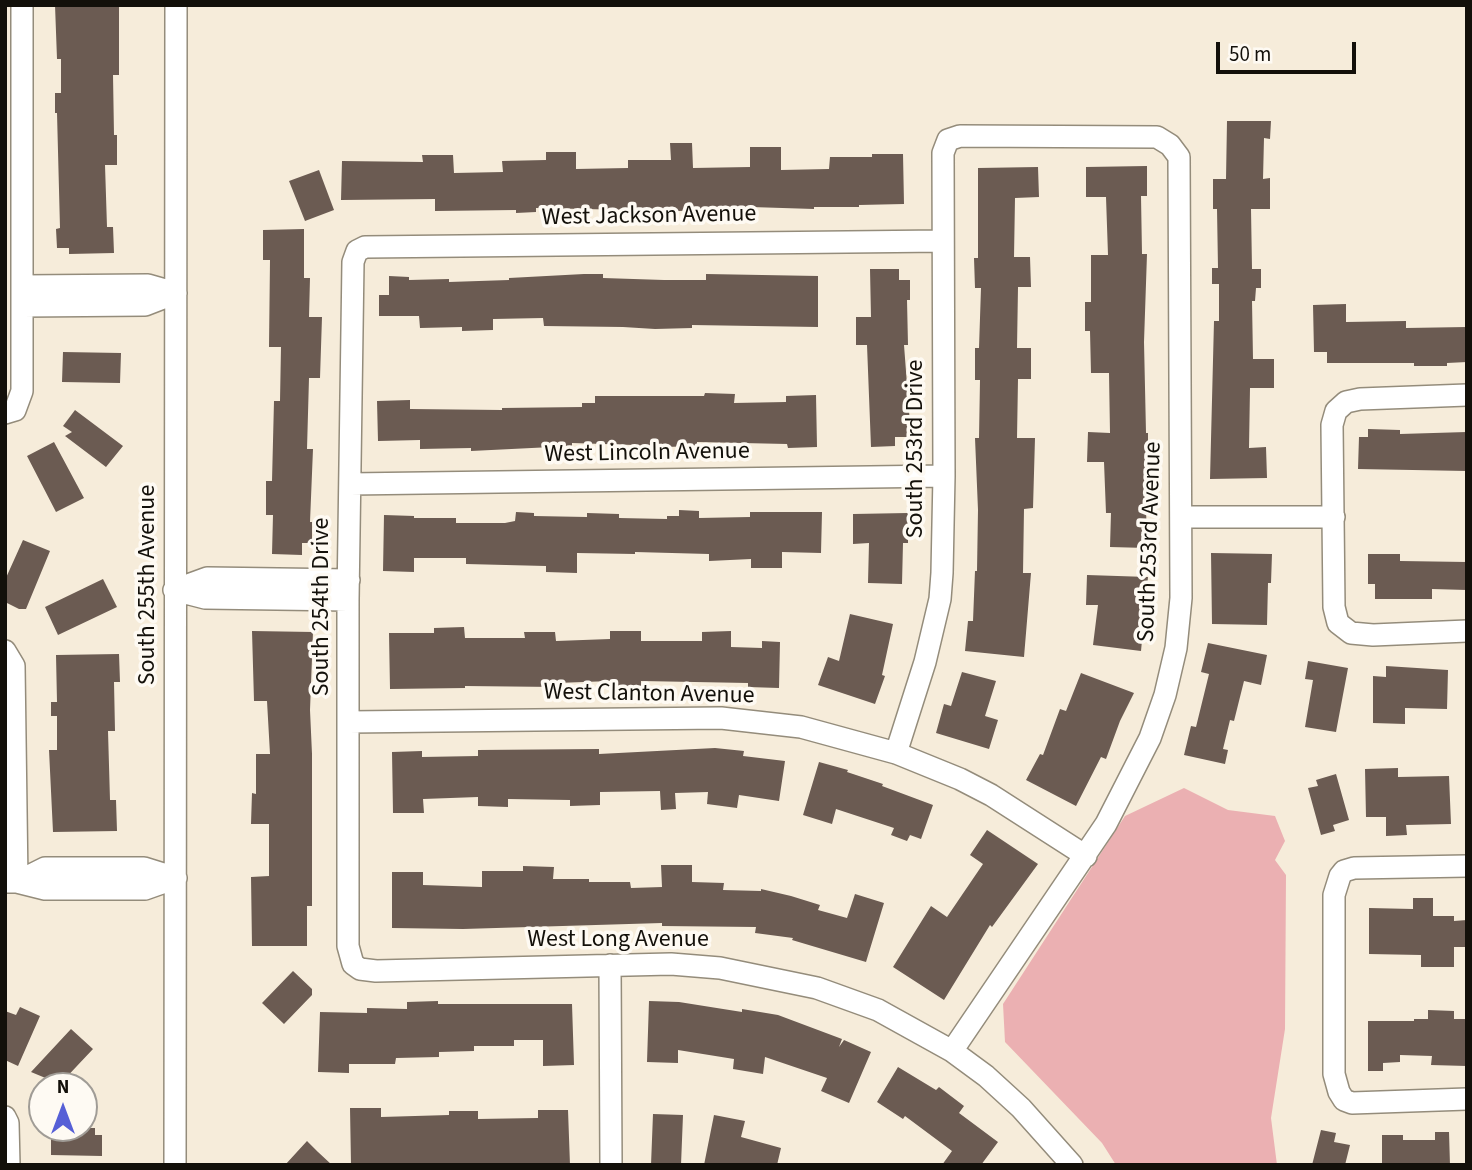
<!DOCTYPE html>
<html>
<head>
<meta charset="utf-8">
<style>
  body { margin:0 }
  #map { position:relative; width:1472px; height:1170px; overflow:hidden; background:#f6ecda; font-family:"Source Sans 3",sans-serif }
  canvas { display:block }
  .frame { position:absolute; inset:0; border:7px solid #13100a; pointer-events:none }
  .north { position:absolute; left:28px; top:1072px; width:70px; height:70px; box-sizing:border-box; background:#fefaf3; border:2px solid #a09c96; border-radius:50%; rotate:0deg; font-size:19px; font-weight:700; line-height:28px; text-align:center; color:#13100a }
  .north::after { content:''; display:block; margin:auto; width:24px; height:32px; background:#565fd6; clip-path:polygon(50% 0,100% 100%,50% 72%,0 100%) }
  .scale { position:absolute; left:1216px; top:42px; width:140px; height:32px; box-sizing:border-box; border:4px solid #13100a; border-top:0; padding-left:9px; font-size:21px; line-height:24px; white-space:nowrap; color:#13100a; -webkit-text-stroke:5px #fefaf3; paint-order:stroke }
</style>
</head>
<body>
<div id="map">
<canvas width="1472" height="1170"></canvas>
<div class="frame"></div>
<div class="north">N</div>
<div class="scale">50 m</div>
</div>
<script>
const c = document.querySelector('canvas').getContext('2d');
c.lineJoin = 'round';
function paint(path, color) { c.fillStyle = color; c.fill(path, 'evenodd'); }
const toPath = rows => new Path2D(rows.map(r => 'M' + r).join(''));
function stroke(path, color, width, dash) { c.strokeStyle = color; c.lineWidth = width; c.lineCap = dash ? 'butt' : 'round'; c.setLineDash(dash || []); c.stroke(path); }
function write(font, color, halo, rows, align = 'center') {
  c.font = font + ' "Source Sans 3",sans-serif'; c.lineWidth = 7; c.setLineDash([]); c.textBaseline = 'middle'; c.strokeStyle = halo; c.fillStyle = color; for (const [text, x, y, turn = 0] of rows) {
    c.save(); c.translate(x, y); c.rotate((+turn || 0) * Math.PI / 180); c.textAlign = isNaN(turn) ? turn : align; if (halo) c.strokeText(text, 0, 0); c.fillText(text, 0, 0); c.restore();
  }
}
paint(toPath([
  [1184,788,1228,810,1275,816,1285,841,1275,860,1286,875,1285,1029,1271,1118,1277,1165,1116,1165,1102,1143,1005,1042,1003,1004,1125,816]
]), '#ebb0b2');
paint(toPath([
  [55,5,119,5,119,75,113,75,114,135,117,135,117,165,105,165,107,227,113,227,114,253,69,254,69,248,57,248,56,229,60,228,57,113,55,113,55,93,61,93,61,59,57,59],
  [1227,121,1271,121,1270,139,1264,138,1263,179,1270,178,1270,209,1251,209,1252,269,1261,269,1261,288,1256,288,1255,301,1252,301,1253,359,1274,359,1274,388,1250,388,1249,448,1266,447,1267,478,1210,479,1214,321,1219,321,1219,284,1212,284,1212,268,1218,268,1217,209,1213,209,1213,179,1226,179],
  [670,143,692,143,693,168,750,167,750,147,781,147,781,170,829,169,830,157,872,157,872,154,903,154,904,204,859,205,859,207,814,207,814,209,751,207,679,211,536,208,536,212,516,213,516,210,435,211,435,199,341,200,342,161,423,162,422,155,453,155,454,173,503,172,502,161,546,160,546,152,576,152,576,169,628,168,628,160,671,160],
  [1147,166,1147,196,1141,196,1142,254,1147,254,1144,342,1146,433,1148,433,1148,463,1145,463,1147,548,1110,547,1111,513,1106,513,1104,462,1087,462,1088,432,1110,433,1109,373,1091,373,1090,331,1085,331,1085,302,1091,302,1091,255,1108,255,1106,197,1086,197,1086,167],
  [1038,167,1039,197,1015,198,1014,257,1030,257,1031,287,1018,287,1017,348,1031,348,1031,379,1018,379,1017,438,1035,438,1033,508,1024,509,1023,573,1031,573,1024,657,965,651,968,621,973,621,975,571,977,571,978,510,975,438,979,438,980,380,975,380,975,348,979,348,981,288,975,288,974,258,978,258,978,168],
  [319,170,334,210,305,221,289,181],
  [304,229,304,278,310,278,309,317,322,317,320,378,309,378,307,449,313,449,310,522,312,522,312,543,302,543,302,555,272,554,273,515,266,515,266,481,272,481,274,401,280,401,281,347,269,347,270,260,263,260,263,230],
  [870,269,899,269,899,280,910,280,910,300,907,300,908,345,904,345,911,437,895,437,895,446,871,447,867,345,856,345,856,317,871,317],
  [584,274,603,274,603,278,664,280,706,280,706,274,818,276,818,327,692,325,692,328,655,329,623,327,544,326,543,318,493,319,493,330,462,331,462,327,420,328,419,316,379,316,379,295,389,295,389,276,409,277,409,280,449,279,449,282,509,280,509,278],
  [1346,304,1346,322,1406,321,1406,328,1467,327,1467,362,1447,363,1447,366,1414,366,1414,363,1327,363,1327,352,1314,352,1313,305],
  [63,352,121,353,120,383,62,382],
  [705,393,735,394,734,403,786,402,786,396,816,395,817,447,788,448,787,444,697,442,697,446,634,448,634,445,572,443,572,446,471,451,471,448,420,449,420,440,378,441,377,401,410,400,410,409,502,410,502,408,582,407,582,403,595,403,595,396,704,396],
  [75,410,123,446,106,467,65,436,72,432,63,426],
  [1368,429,1400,430,1400,434,1467,432,1467,471,1358,469,1359,437,1368,437],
  [54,442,84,498,56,512,27,456],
  [679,510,699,511,699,518,750,517,750,512,822,512,821,553,782,552,782,568,751,568,751,559,709,561,709,554,635,552,635,554,577,553,577,573,546,572,546,566,466,564,466,558,414,558,414,572,383,571,384,515,414,516,414,518,456,518,456,523,505,523,515,521,516,512,534,513,534,516,587,517,587,513,619,514,619,518,667,519,667,516,679,516],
  [908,513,908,543,903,543,902,584,868,583,869,543,853,544,853,514],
  [23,540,50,551,26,609,19,609,5,602,5,580],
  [1211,553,1272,554,1271,583,1268,583,1267,625,1212,624],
  [1368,554,1400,554,1400,561,1467,562,1467,590,1432,589,1432,599,1375,599,1375,584,1368,584],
  [1087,575,1148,577,1141,651,1093,645,1098,605,1086,605],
  [103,579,117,607,58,635,45,607],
  [850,614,893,624,882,675,885,676,875,704,818,685,828,657,839,661],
  [464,627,465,638,525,638,524,632,555,632,556,641,610,639,610,631,641,631,641,641,702,641,702,632,731,631,731,647,762,648,762,641,780,642,779,688,748,687,748,683,641,681,641,687,611,687,611,681,556,683,556,687,465,686,465,688,390,689,389,633,434,633,434,628],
  [252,631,313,632,310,710,312,754,312,906,307,906,307,946,252,946,251,877,269,876,269,824,251,824,252,793,256,794,256,754,270,754,267,701,254,701],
  [1208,643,1267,655,1261,685,1244,681,1234,721,1230,720,1223,749,1228,750,1225,764,1184,755,1191,726,1196,727,1209,674,1201,672],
  [119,654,120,682,114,682,115,731,108,731,110,800,116,800,117,831,53,832,49,750,57,750,57,716,51,716,51,702,57,702,56,655],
  [1308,661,1348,668,1336,732,1305,727,1313,680,1305,679],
  [1386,666,1448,670,1447,709,1405,708,1405,724,1373,723,1373,676,1386,677],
  [962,672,996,681,985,716,998,720,989,749,936,733,944,704,951,706],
  [1081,673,1134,693,1120,721,1106,759,1101,757,1076,806,1026,780,1040,754,1043,755,1060,709,1066,711],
  [715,748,744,751,743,756,785,761,779,801,739,795,737,808,707,804,708,792,675,793,676,809,661,810,660,791,600,792,600,805,570,806,570,800,508,799,508,807,478,806,478,797,423,799,424,813,393,813,392,752,422,751,422,757,478,756,478,750,599,749,599,754],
  [819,762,848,770,847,772,883,784,882,786,933,805,921,839,910,835,907,841,891,835,894,828,836,809,832,824,803,815],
  [1398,768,1398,777,1449,776,1451,824,1406,825,1407,835,1386,836,1386,817,1366,817,1365,769],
  [1336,774,1349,820,1333,825,1335,831,1321,835,1308,788,1318,786,1316,780],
  [987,830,1038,864,992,927,990,925,944,1000,893,967,931,906,947,917,983,864,970,855],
  [661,865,692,865,692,882,724,883,723,890,761,891,761,889,791,896,820,905,818,910,847,918,855,894,884,903,866,962,792,940,793,938,755,933,756,927,662,926,662,923,463,929,392,928,392,872,423,872,423,885,482,887,482,871,523,871,523,866,554,867,553,879,589,879,589,882,630,882,631,888,662,887],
  [1413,898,1433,898,1433,916,1454,916,1454,921,1467,920,1467,947,1454,947,1454,967,1421,967,1421,955,1369,954,1369,908,1413,909],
  [293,971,312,989,312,995,284,1024,262,1003],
  [438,1001,438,1004,572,1004,574,1065,543,1066,543,1040,514,1040,514,1046,474,1046,474,1051,439,1052,439,1057,396,1058,395,1064,349,1064,349,1073,318,1072,320,1012,367,1013,367,1008,407,1009,407,1002],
  [649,1001,679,1002,742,1012,742,1009,778,1015,842,1039,839,1047,844,1040,871,1052,849,1103,821,1091,827,1078,765,1057,763,1074,733,1069,734,1059,678,1050,678,1063,647,1062],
  [20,1007,40,1016,18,1066,5,1060,5,1011,16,1015],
  [1428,1010,1454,1011,1454,1019,1467,1019,1467,1066,1431,1065,1432,1056,1400,1055,1400,1062,1383,1063,1383,1071,1368,1071,1368,1021,1414,1021,1414,1019,1428,1019],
  [71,1029,93,1049,60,1084,31,1072],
  [898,1067,936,1090,939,1087,964,1106,959,1113,998,1142,981,1165,942,1165,952,1151,905,1116,903,1119,877,1102],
  [350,1108,381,1108,381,1117,449,1115,449,1111,478,1111,478,1119,538,1118,538,1110,568,1110,570,1165,351,1164],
  [653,1114,683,1115,681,1165,651,1165],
  [714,1115,745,1121,741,1137,781,1148,777,1165,704,1165],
  [51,1128,95,1128,95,1135,102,1135,102,1156,51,1155],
  [1321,1130,1336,1133,1334,1142,1350,1145,1345,1165,1312,1165],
  [1435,1132,1449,1132,1450,1165,1382,1165,1382,1135,1403,1135,1403,1140,1435,1140],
  [307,1141,318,1152,332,1165,285,1165]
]), '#6b5b52');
const street = toPath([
  [943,241,365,247,357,251,353,262,348,600,348,946,353,964,360,969,376,971,671,964,720,968,817,988,878,1010,952,1051,986,1076,1021,1108,1072,1165],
  [23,286,148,285,176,293],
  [23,306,145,305,176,293],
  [1467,395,1360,399,1346,402,1336,411,1332,425,1334,607,1338,623,1351,633,1373,635,1467,631],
  [5,413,15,410,22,391,22,5],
  [350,484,944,476],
  [1181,517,1334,517],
  [174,590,207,578,349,580],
  [174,590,205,598,348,600],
  [5,651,14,666,17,882],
  [349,722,721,718,801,727,896,753,960,779,991,795,1086,856],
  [896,753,925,662,940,599,942,573,944,476,943,153,948,140,960,136,1157,137,1170,145,1179,157,1181,598,1176,648,1165,695,1150,738,1106,824,952,1051],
  [1467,866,1354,868,1344,871,1340,876,1334,895,1334,1074,1339,1092,1344,1100,1352,1103,1467,1099],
  [5,882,17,882,45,889,145,889,176,878],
  [17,882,45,868,144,868,176,878],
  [610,965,611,1165],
  [5,1117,8,1123,9,1165],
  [175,1165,176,5]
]);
stroke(street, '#948c7b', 24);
stroke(street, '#fff', 21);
write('24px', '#13100a', '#fefaf3', [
  ["West Jackson Avenue",649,217,-1],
  ["South 253rd Drive",917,449,-90],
  ["West Lincoln Avenue",647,454,-1],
  ["South 253rd Avenue",1151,542,-88],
  ["South 255th Avenue",149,585,-90],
  ["South 254th Drive",323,607,-90],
  ["West Clanton Avenue",649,695,1],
  ["West Long Avenue",618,941]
]);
</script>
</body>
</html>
